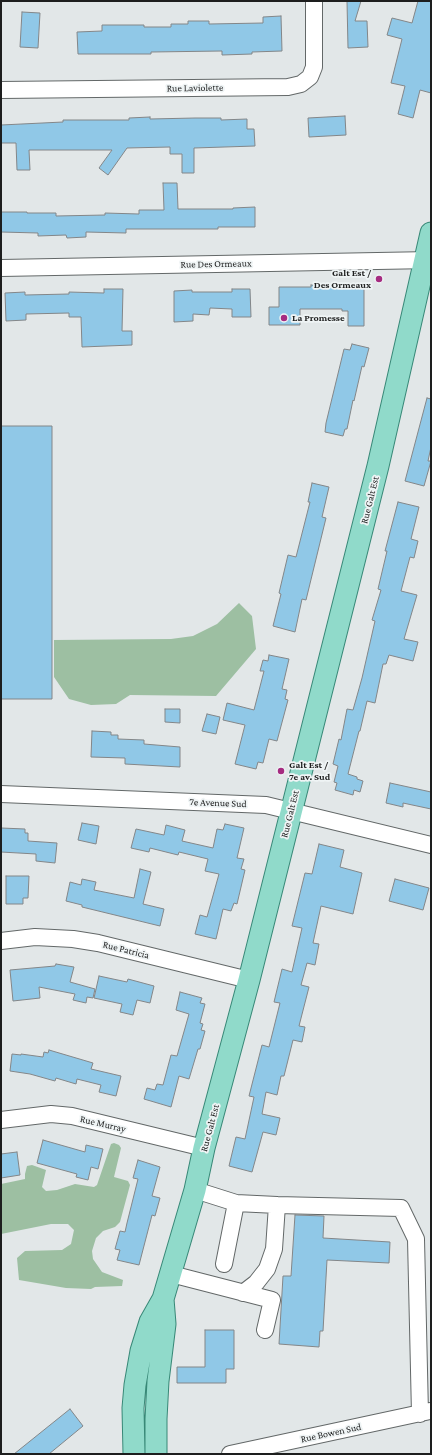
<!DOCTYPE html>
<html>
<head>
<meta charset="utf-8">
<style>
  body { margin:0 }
  #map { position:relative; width:432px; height:1455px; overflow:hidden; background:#e2e7e8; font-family:"Crimson Pro",serif }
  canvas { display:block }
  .frame { position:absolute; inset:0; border:2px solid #1d1e1e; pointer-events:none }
</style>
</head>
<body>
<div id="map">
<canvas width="432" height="1455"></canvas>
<div class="frame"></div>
</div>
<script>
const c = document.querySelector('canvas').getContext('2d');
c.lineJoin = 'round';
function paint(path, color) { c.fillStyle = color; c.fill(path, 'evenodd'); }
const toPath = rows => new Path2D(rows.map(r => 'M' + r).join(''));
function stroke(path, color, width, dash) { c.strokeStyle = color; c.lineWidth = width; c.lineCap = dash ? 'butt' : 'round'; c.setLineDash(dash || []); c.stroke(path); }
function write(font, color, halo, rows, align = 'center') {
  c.font = font + ' "Crimson Pro",serif'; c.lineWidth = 3.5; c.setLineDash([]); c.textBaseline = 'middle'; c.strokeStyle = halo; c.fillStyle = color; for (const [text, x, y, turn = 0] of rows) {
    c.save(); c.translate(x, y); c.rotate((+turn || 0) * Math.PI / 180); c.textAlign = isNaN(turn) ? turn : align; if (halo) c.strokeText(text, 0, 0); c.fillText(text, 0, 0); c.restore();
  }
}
paint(toPath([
  [239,603,252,616,256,649,216,696,130,695,116,704,91,705,69,699,54,677,54,640,171,639,193,636,217,624],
  [114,1143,119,1145,121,1148,114,1177,128,1181,130,1185,120,1222,115,1227,103,1231,96,1238,92,1251,93,1259,102,1272,123,1280,122,1286,95,1287,91,1289,66,1288,19,1280,17,1258,25,1251,62,1250,71,1244,74,1230,68,1224,51,1224,1,1234,1,1184,25,1179,25,1174,27,1166,32,1165,46,1170,42,1187,46,1191,57,1190,75,1184,94,1187,97,1185,111,1144]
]), '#9dbfa2');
const building = toPath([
  [347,1,361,1,355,21,367,21,368,47,348,48,347,1],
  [418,1,431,1,431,93,420,90,413,118,398,114,405,86,391,83,402,39,387,35,392,18,412,23,418,1],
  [22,12,40,13,38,48,20,47,22,12],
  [281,16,282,51,252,52,252,54,222,55,222,51,151,52,151,54,78,54,77,32,102,31,102,25,144,25,144,27,171,27,171,24,188,24,188,21,209,21,209,24,263,23,263,17,281,16],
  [345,116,346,135,309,137,308,118,345,116],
  [150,117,150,119,195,118,221,118,221,120,247,119,247,129,254,129,255,146,194,148,194,173,182,173,182,154,170,154,170,147,127,148,108,175,99,168,112,150,29,150,30,170,17,170,16,143,1,143,1,125,63,122,63,120,129,120,129,118,150,117],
  [163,183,177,183,178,209,233,209,233,208,255,207,255,227,218,227,218,229,126,229,126,233,86,232,86,237,67,238,66,235,38,236,38,233,1,232,1,212,27,212,27,213,56,213,56,216,105,215,105,213,139,214,139,210,164,210,163,183],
  [311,285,364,286,364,326,348,326,348,311,342,311,342,309,300,309,300,325,269,325,269,307,279,307,279,287,311,287,311,285],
  [104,289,123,289,122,331,132,331,132,345,82,347,81,317,69,317,69,313,26,314,26,320,6,321,5,293,25,292,25,295,69,294,69,292,104,293,104,289],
  [232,289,250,289,251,317,232,317,232,309,210,308,209,315,193,314,193,321,174,322,174,291,192,290,192,292,232,292,232,289],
  [352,344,369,348,364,367,362,366,354,401,353,400,347,429,345,429,343,436,325,432,326,423,344,349,350,350,352,344],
  [427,398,431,399,431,447,428,461,431,461,424,486,405,481,427,398],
  [1,426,52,426,52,699,1,699,1,426],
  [312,483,329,487,322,517,326,518,306,600,302,599,295,632,273,626,281,594,279,593,288,555,296,557,310,502,308,502,312,483],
  [398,502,419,507,411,539,418,541,414,558,410,557,401,591,417,595,404,639,418,642,413,661,389,655,386,664,383,664,375,703,367,701,360,731,359,731,348,774,357,777,357,779,363,781,360,792,354,790,353,795,335,790,337,783,334,782,338,766,333,764,339,739,341,740,347,709,353,710,362,678,375,621,372,620,381,590,378,589,387,551,385,551,398,502],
  [269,655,289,659,282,689,287,690,285,699,288,700,277,741,269,739,263,763,258,762,256,769,235,764,245,725,223,720,227,703,254,710,264,671,260,671,263,660,268,661,269,655],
  [165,709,180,709,180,723,165,722,165,709],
  [207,714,220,717,216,734,202,731,207,714],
  [92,731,111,732,111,735,118,735,118,739,144,740,144,744,180,747,180,767,125,764,125,758,91,757,92,731],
  [390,783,431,792,431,809,403,803,403,807,386,803,390,783],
  [82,823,99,826,96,844,78,840,82,823],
  [225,824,244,828,237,858,244,859,241,869,245,870,237,904,234,903,231,911,223,909,216,939,195,934,200,915,207,917,219,874,205,871,208,859,179,852,178,855,150,848,149,852,131,848,136,829,164,835,166,825,185,830,182,841,213,848,217,829,223,830,225,824],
  [1,828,25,829,25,833,28,833,28,841,57,843,55,863,36,861,36,854,1,852,1,828],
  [319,844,344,850,340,867,362,873,353,914,321,906,313,943,319,944,315,965,307,963,301,985,309,987,299,1026,305,1027,302,1042,293,1040,284,1076,281,1076,277,1095,266,1092,262,1114,280,1118,276,1135,263,1132,252,1172,229,1166,236,1137,245,1139,254,1097,249,1096,262,1045,269,1047,280,1003,274,1002,282,969,292,972,302,928,292,926,305,873,312,874,319,844],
  [140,869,151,872,143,904,164,909,160,926,82,907,82,905,66,901,70,882,81,885,82,879,96,882,94,890,134,898,140,869],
  [6,876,29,876,28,898,23,898,23,904,6,904,6,876],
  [395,879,429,888,423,910,389,901,395,879],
  [56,964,74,967,70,982,95,989,93,998,87,997,86,1003,73,1000,75,994,39,987,40,998,13,1001,10,970,55,966,56,964],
  [99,976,127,982,128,979,154,986,150,1003,137,1000,133,1015,120,1012,122,1004,94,998,99,976],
  [180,992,202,998,200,1003,205,1004,200,1023,203,1024,201,1030,205,1031,200,1049,198,1049,189,1079,179,1076,171,1107,144,1099,147,1088,155,1090,157,1084,163,1085,171,1055,177,1056,189,1014,176,1010,180,992],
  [49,1050,93,1063,91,1069,121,1076,116,1096,99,1092,101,1085,77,1079,76,1084,56,1078,55,1081,30,1074,10,1071,12,1054,21,1055,21,1054,43,1057,44,1052,48,1053,49,1050],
  [43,1140,85,1152,86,1145,103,1149,98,1169,91,1167,88,1180,76,1177,77,1174,37,1163,43,1140],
  [17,1152,20,1175,1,1178,1,1154,17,1152],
  [138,1160,160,1167,152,1196,160,1198,155,1216,152,1215,139,1265,117,1260,120,1250,115,1249,120,1231,125,1232,127,1223,138,1179,133,1178,138,1160],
  [295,1215,324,1216,323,1238,390,1242,389,1263,327,1260,323,1331,320,1331,319,1347,279,1344,283,1276,291,1276,295,1215],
  [205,1330,234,1330,234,1369,226,1369,226,1383,177,1383,177,1367,205,1367,205,1330],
  [70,1409,83,1426,49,1454,14,1454,70,1409]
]);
paint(building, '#90c8e7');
stroke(building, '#838688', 1);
const minor = toPath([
  [1,90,288,87,301,84,310,77,314,67,314,1],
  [1,268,431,260],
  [1,794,266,805,431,845],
  [1,941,35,937,73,939,98,943,249,980],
  [1,1120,51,1114,72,1116,204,1148],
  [195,1190,236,1203,277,1205,401,1208,416,1239,420,1414],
  [224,1264,236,1203],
  [171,1274,272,1300,265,1330],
  [243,1293,256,1283,267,1269,274,1249,277,1205],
  [230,1454,430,1411]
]);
const major = toPath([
  [134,1454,133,1408,135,1385,141,1351,150,1322,163,1299,195,1190,204,1148,249,980,378,466,431,233],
  [156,1454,156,1419,158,1381,165,1324,163,1299]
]);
stroke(minor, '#636868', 18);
stroke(major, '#388877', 23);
stroke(minor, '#fff', 16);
stroke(major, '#90daca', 21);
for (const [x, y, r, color] of [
  [379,279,4,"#a52b80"],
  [284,318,4,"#a52b80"],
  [281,771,4,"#a52b80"]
]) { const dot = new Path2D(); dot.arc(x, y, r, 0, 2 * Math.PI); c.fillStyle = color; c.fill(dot); stroke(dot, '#eff4f5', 1.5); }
write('10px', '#1d1e1e', '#eff4f5', [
  ["Rue Laviolette",195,88,-1],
  ["Rue Des Ormeaux",216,264,-1],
  ["Rue Galt Est",370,500,-76],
  ["7e Avenue Sud",218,803,2],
  ["Rue Galt Est",290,814,-76],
  ["Rue Patricia",126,950,14],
  ["Rue Murray",103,1124,13],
  ["Rue Galt Est",210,1128,-75],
  ["Rue Bowen Sud",331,1433,-12]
]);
write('bold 10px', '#1d1e1e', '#eff4f5', [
  ["Galt Est /",371,273,"right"],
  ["Des Ormeaux",371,285,"right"],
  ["La Promesse",292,318],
  ["Galt Est /",289,765],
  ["7e av. Sud",289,777]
], 'left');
</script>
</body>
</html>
